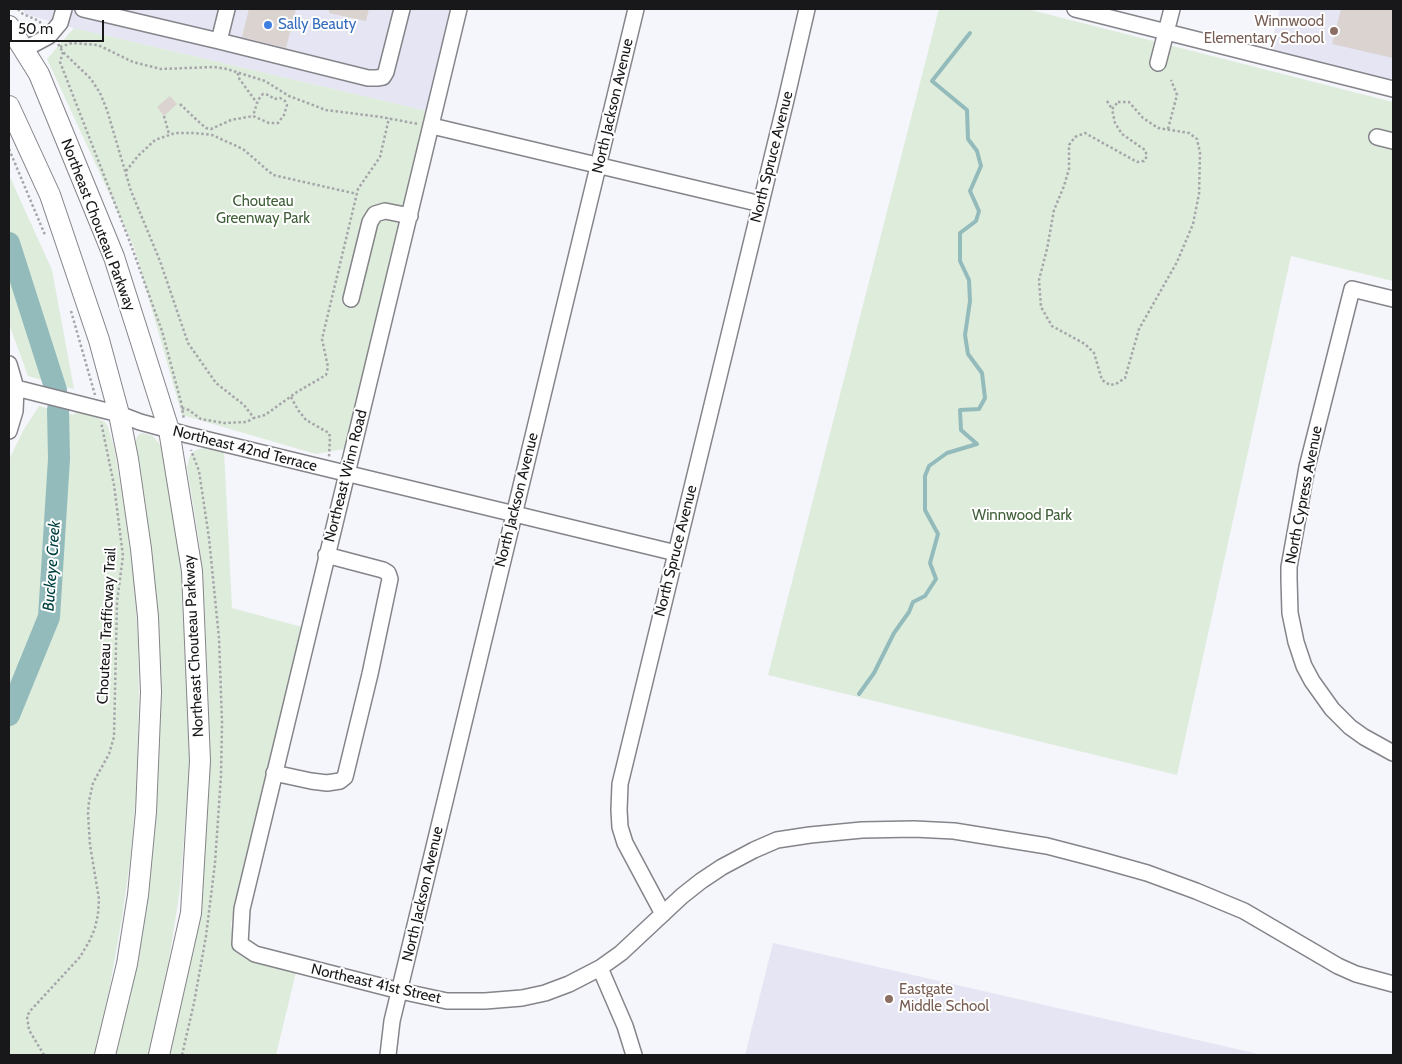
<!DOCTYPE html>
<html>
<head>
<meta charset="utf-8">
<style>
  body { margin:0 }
  #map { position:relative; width:1402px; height:1064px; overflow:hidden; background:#f5f5fc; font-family:Cabin,sans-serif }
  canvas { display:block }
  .frame { position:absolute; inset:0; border:10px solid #18181a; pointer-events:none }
  .scale { position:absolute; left:10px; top:20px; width:94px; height:22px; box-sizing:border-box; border:2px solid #18181a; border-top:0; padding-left:6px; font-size:15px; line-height:18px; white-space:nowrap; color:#18181a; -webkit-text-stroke:4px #fff; paint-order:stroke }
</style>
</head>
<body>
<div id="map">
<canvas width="1402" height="1064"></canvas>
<div class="frame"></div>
<div class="scale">50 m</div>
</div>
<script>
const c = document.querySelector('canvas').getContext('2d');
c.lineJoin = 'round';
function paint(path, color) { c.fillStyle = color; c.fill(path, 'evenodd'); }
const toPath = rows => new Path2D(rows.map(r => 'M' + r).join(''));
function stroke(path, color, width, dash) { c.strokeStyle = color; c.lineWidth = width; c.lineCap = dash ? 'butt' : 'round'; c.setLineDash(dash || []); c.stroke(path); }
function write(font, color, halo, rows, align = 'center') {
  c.font = font + ' Cabin,sans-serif'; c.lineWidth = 4; c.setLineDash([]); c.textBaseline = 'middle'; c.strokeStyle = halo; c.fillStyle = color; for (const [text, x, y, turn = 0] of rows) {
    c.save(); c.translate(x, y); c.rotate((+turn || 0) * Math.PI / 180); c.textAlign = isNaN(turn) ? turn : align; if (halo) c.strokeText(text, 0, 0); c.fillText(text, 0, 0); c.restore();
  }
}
paint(toPath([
  [23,9,452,9,427,111,74,28,25,14],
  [1280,9,1393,9,1393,83,1269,53],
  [773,943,1263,1055,745,1055]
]), '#e5e5f3');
paint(toPath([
  [939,9,1027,9,1393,102,1393,281,1291,256,1177,775,768,675],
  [74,28,427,111,344,449,316,454,182,415,134,247,47,59],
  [9,175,52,270,74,389,28,376,9,324],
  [39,406,74,415,75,412,96,417,105,422,108,427,114,447,126,518,134,583,138,638,139,695,136,796,130,861,122,918,109,991,94,1055,9,1055,9,460,23,431],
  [142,433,153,436,162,447,182,565,190,732,189,772,180,889,165,986,149,1055,113,1055,151,838,134,444,138,435],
  [207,447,224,451,232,608,302,627,231,923,233,944,250,959,296,972,276,1055,168,1055,209,767,209,710,204,598,200,548,187,467,190,455,196,450]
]), '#deecdb');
stroke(toPath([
  [859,694,874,673,894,633,909,612,913,602,925,596,936,579,930,563,938,534,925,510,925,476,929,466,947,453,977,444,961,430,960,410,979,409,985,398,982,373,968,354,965,335,970,301,969,280,960,261,960,233,976,221,979,211,970,191,981,166,977,151,968,139,967,110,932,81,970,33]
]), '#94bbbc', 4);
stroke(toPath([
  [9,243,56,390],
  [9,715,49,617,59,459,58,409]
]), '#94bbbc', 22);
paint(toPath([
  [249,9,296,9,286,48,242,37],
  [329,9,369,9,366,21,329,13],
  [1341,9,1393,9,1393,58,1332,44],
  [170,96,177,104,164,116,157,107]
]), '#dad3d0');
const minor = toPath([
  [83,9,219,41,368,78,377,78,383,77,386,72,402,9],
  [459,9,242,909,240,944,255,954,400,991,447,1001,485,1001,522,998,545,993,569,984,600,968,621,953,682,896,701,881,722,867,754,850,777,840,810,835,862,830,914,829,954,831,1047,846,1097,859,1147,873,1196,891,1244,911,1338,966,1356,974,1393,984],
  [1075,9,1393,89],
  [219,41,227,9],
  [23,50,49,36,60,23,64,9],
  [1158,63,1172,9],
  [432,126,761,204],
  [1377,137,1393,141],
  [351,299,370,222,375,214,385,211,410,216],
  [1393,299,1352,289,1307,467,1289,567,1289,579,1290,613,1296,642,1304,666,1312,681,1332,709,1350,727,1364,737,1393,753],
  [9,364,16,388,15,411,9,431],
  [16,388,119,414,140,422,188,435,676,553],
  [274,773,311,781,327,783,340,781,345,777,370,674,390,579,388,573,383,570,326,555],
  [663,914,625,843,620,827,619,810,620,784,786,100,807,9],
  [600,968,625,1026,634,1055],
  [388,1055,392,1021,636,9]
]);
const major = toPath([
  [9,26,39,74,114,257,169,430,192,571,200,761,191,913,159,1055],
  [9,106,50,195,99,340,119,414,128,459,141,549,148,617,151,692,146,812,138,895,127,964,105,1055]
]);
stroke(minor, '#84848a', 18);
stroke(major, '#84848a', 22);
stroke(toPath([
  [18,9,23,14,39,21,42,25],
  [58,44,63,52,91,79,100,93,107,110,131,191,160,261,188,343,216,383,244,405,254,418,265,415,297,392,326,375,328,367,322,339,358,189,380,157,389,118],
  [60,47,72,43,98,45,133,62,161,69,214,67,227,69,265,81,289,96,326,110,381,117,418,124],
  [63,52,60,62,131,245,162,331,181,402,184,420],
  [238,73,238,77,257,103],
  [1107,101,1112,109],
  [1118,102,1129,102,1143,118,1158,128,1189,133,1197,139,1200,153,1199,194,1193,224,1177,262,1139,329,1125,378,1116,384,1110,385,1102,380,1094,353,1085,344,1052,326,1041,307,1039,280,1047,249,1054,210,1064,186,1069,169,1069,145,1075,137,1085,133,1137,162,1144,161,1147,156,1145,150,1122,134,1115,123,1112,109,1118,102],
  [180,104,200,123,206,128,211,129,231,120,253,116,269,123,278,123,284,115,287,105,285,101,280,98,274,99,269,95,263,94,258,100,253,116],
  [164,116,169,134],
  [1168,129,1177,95,1171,80],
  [9,149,45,235],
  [126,171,138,156,155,140,175,133,195,133,212,135,243,149,273,175,357,194],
  [71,311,95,395],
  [291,397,298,410,306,420,329,433,330,437,329,457],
  [182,408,189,410,201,419,224,423,247,422,253,418],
  [44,1055,29,1030,27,1016,31,1010,80,957,90,940,95,928,98,914,99,899,90,845,88,813,89,801,93,783,109,754,114,737,117,602,123,556,114,485,101,422],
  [182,1055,194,1003,206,936,215,863,221,776,222,722,219,638,209,538,199,471,191,450]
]), '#a5a5aa', 2.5, [2.5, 2.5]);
stroke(minor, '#fff', 15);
stroke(major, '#fff', 20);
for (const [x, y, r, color] of [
  [268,25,5,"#3f7fe0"],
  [1334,31,5,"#8d6e63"],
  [889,999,5,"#8d6e63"]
]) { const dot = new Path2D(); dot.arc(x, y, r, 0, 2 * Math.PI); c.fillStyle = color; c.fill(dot); stroke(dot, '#fff', 2); }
write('15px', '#785e54', '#fff', [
  ["Winnwood",1324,22],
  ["Elementary School",1324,39],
  ["Eastgate",899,990,"left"],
  ["Middle School",899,1007,"left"]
], 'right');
write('15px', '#366cbe', '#fff', [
  ["Sally Beauty",278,25]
], 'left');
write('15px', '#18181a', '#fff', [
  ["North Jackson Avenue",613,106,-77],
  ["North Spruce Avenue",772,157,-76],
  ["Northeast Chouteau Parkway",98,225,69],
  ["Northeast 42nd Terrace",245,449,14],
  ["Northeast Winn Road",346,476,-76],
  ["North Cypress Avenue",1304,495,-79],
  ["North Jackson Avenue",517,500,-76],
  ["North Spruce Avenue",676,551,-76],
  ["Chouteau Trafficway Trail",107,626,-87],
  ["Northeast Chouteau Parkway",194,646,-93],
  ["North Jackson Avenue",423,894,-77],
  ["Northeast 41st Street",376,984,13]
]);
write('15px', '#406039', '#fff', [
  ["Chouteau",263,202],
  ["Greenway Park",263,219],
  ["Winnwood Park",1022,516]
]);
write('italic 16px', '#004142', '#fff', [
  ["Buckeye Creek",52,566,-86]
]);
</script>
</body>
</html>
